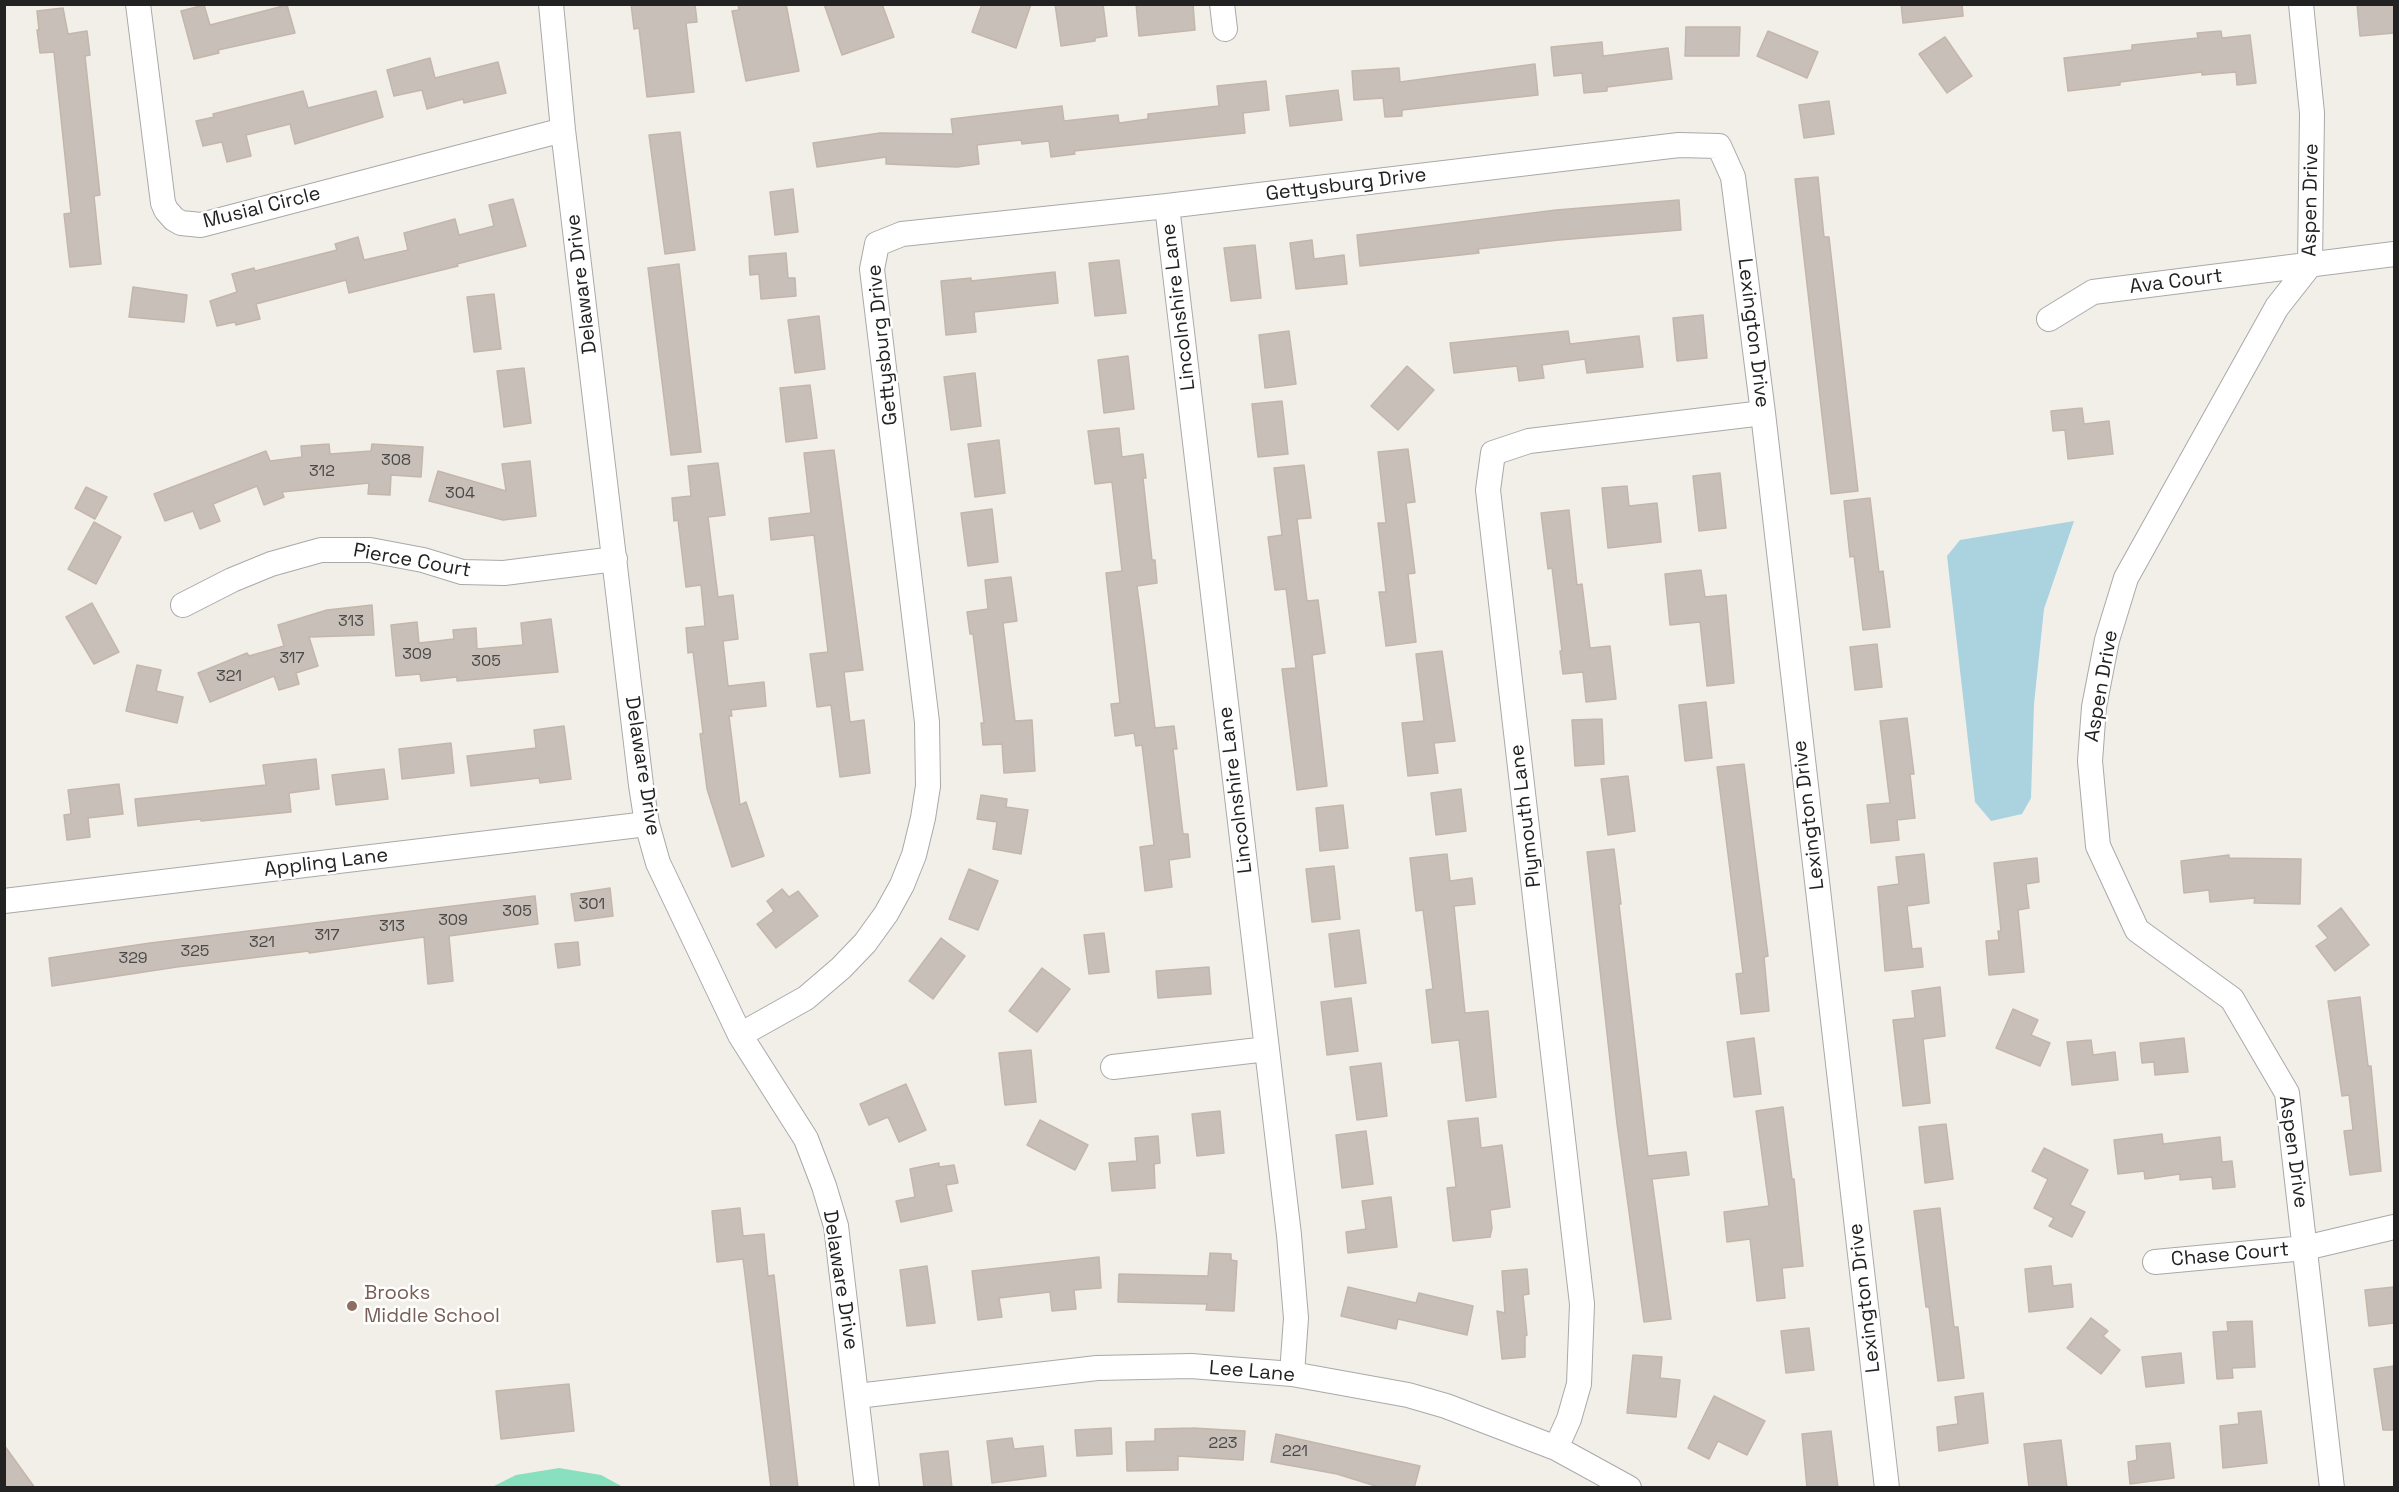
<!DOCTYPE html>
<html>
<head>
<meta charset="utf-8">
<style>
  body { margin:0 }
  #map { position:relative; width:2399px; height:1492px; overflow:hidden; background:#f2efe9; font-family:"Space Grotesk",sans-serif }
  canvas { display:block }
  .frame { position:absolute; inset:0; border:6px solid #222; pointer-events:none }
</style>
</head>
<body>
<div id="map">
<canvas width="2399" height="1492"></canvas>
<div class="frame"></div>
</div>
<script>
const c = document.querySelector('canvas').getContext('2d');
c.lineJoin = 'round';
function paint(path, color) { c.fillStyle = color; c.fill(path, 'evenodd'); }
const toPath = rows => new Path2D(rows.map(r => 'M' + r).join(''));
function stroke(path, color, width, dash) { c.strokeStyle = color; c.lineWidth = width; c.lineCap = dash ? 'butt' : 'round'; c.setLineDash(dash || []); c.stroke(path); }
function write(font, color, halo, rows, align = 'center') {
  c.font = font + ' "Space Grotesk",sans-serif'; c.lineWidth = 5; c.setLineDash([]); c.textBaseline = 'middle'; c.strokeStyle = halo; c.fillStyle = color; for (const [text, x, y, turn = 0] of rows) {
    c.save(); c.translate(x, y); c.rotate((+turn || 0) * Math.PI / 180); c.textAlign = isNaN(turn) ? turn : align; if (halo) c.strokeText(text, 0, 0); c.fillText(text, 0, 0); c.restore();
  }
}
paint(toPath([
  [559,1468,601,1475,623,1487,492,1487,516,1475]
]), '#88e0be');
paint(toPath([
  [2074,521,2044,609,2034,704,2031,798,2022,814,1991,821,1975,802,1947,556,1960,540]
]), '#aad3df');
const building = toPath([
  [631,4,695,4,697,22,686,23,694,92,647,97,639,28,634,29,631,4],
  [738,4,786,4,799,71,746,81,732,11,739,10,738,4],
  [824,4,882,4,894,37,842,55,824,4],
  [982,4,1031,4,1016,48,972,32,982,4],
  [1055,4,1103,4,1107,36,1095,38,1095,41,1061,46,1055,4],
  [1136,4,1193,4,1195,30,1139,36,1136,4],
  [1901,4,1962,4,1963,16,1903,23,1901,4],
  [2357,4,2394,4,2394,33,2360,36,2357,4],
  [204,5,210,25,287,5,295,33,218,50,219,53,194,59,181,11,204,5],
  [63,8,68,34,87,31,90,55,85,56,100,195,94,196,101,264,70,267,64,214,71,213,54,52,40,53,37,30,39,30,37,11,63,8],
  [1686,27,1740,27,1739,56,1685,56,1686,27],
  [1768,31,1818,52,1807,78,1757,56,1768,31],
  [2221,31,2222,38,2250,35,2256,83,2237,85,2236,72,2202,75,2202,72,2120,82,2120,85,2068,91,2064,58,2132,50,2132,45,2198,38,2197,33,2221,31],
  [1945,37,1972,76,1947,93,1919,54,1945,37],
  [1602,42,1603,56,1668,48,1672,79,1607,87,1607,91,1584,93,1582,73,1554,76,1551,47,1602,42],
  [430,58,435,78,498,62,506,93,464,103,463,99,427,109,422,90,394,96,387,70,430,58],
  [1535,64,1538,95,1402,110,1402,116,1385,117,1383,98,1354,100,1352,71,1399,68,1400,82,1535,64],
  [1266,81,1269,110,1243,113,1245,133,1074,151,1075,154,1051,157,1049,141,1022,144,1021,140,977,145,979,164,957,167,886,164,886,157,817,167,813,143,880,133,953,134,951,119,1062,106,1064,121,1118,115,1119,123,1148,119,1148,114,1219,106,1217,86,1266,81],
  [1338,90,1342,120,1290,126,1286,96,1338,90],
  [303,91,308,108,376,91,383,117,295,144,290,124,246,135,251,156,227,162,222,142,203,146,196,121,214,117,213,114,303,91],
  [1829,101,1834,134,1804,138,1799,105,1829,101],
  [680,132,695,250,665,254,649,135,680,132],
  [1818,177,1824,237,1829,237,1858,491,1831,494,1795,179,1818,177],
  [793,189,798,232,775,235,770,192,793,189],
  [513,199,526,246,457,264,458,266,349,293,346,280,256,304,260,319,236,325,235,322,217,326,210,301,237,292,232,274,254,268,255,271,337,250,335,244,358,237,364,260,408,250,404,233,455,219,459,235,494,226,489,205,513,199],
  [1679,200,1681,230,1559,240,1478,249,1479,253,1360,266,1357,235,1556,210,1679,200],
  [1312,240,1314,259,1344,255,1347,284,1296,289,1290,243,1312,240],
  [1255,245,1261,298,1231,301,1224,248,1255,245],
  [786,253,788,278,795,278,796,296,761,299,759,274,750,275,749,256,786,253],
  [1119,260,1126,313,1095,316,1089,263,1119,260],
  [679,264,701,452,671,455,648,268,679,264],
  [1055,272,1058,303,974,312,976,332,946,335,941,281,971,278,971,281,1055,272],
  [133,287,187,295,184,322,129,317,133,287],
  [494,294,501,349,474,352,467,297,494,294],
  [1703,315,1707,358,1677,361,1673,318,1703,315],
  [819,316,825,369,795,373,788,320,819,316],
  [1289,331,1296,384,1265,388,1259,335,1289,331],
  [1568,331,1570,344,1639,336,1643,367,1587,373,1585,359,1542,365,1544,378,1519,381,1517,366,1454,373,1450,343,1568,331],
  [1128,356,1134,409,1104,413,1098,360,1128,356],
  [1407,366,1434,390,1398,430,1371,406,1407,366],
  [524,368,531,423,504,427,497,371,524,368],
  [975,373,981,426,951,430,944,377,975,373],
  [810,385,817,438,786,442,780,388,810,385],
  [1282,401,1288,454,1258,457,1252,404,1282,401],
  [2082,408,2084,424,2109,421,2113,454,2068,459,2065,430,2053,431,2051,411,2082,408],
  [1119,428,1122,457,1143,454,1146,478,1143,478,1152,560,1155,560,1157,583,1137,586,1143,630,1155,728,1174,726,1177,749,1173,749,1183,834,1188,834,1190,857,1169,860,1172,887,1145,891,1140,847,1154,845,1142,745,1136,746,1134,733,1115,736,1111,704,1120,703,1106,573,1122,571,1112,482,1095,484,1088,431,1119,428],
  [999,440,1005,493,975,497,968,444,999,440],
  [329,444,330,454,371,451,372,444,423,447,421,477,391,475,390,495,368,494,369,483,282,492,284,497,264,505,257,486,213,504,220,521,200,529,193,511,165,521,154,494,266,451,270,461,302,457,301,446,329,444],
  [1408,449,1415,502,1406,503,1415,573,1408,574,1416,642,1386,646,1379,592,1386,592,1378,523,1386,523,1378,452,1408,449],
  [834,450,863,670,844,672,850,722,864,720,870,773,840,777,831,705,817,707,810,654,828,652,814,535,771,540,769,518,811,513,804,453,834,450],
  [530,461,536,516,503,520,429,501,438,471,506,491,502,464,530,461],
  [718,463,725,515,708,517,718,597,733,595,738,639,723,641,728,686,764,682,766,706,731,710,732,716,729,716,740,805,746,802,764,856,732,867,707,789,700,734,703,733,693,652,688,653,686,628,705,626,701,585,686,587,678,520,674,521,672,498,691,496,688,466,718,463],
  [1304,465,1311,518,1297,519,1307,601,1318,600,1325,653,1312,655,1327,786,1297,790,1282,669,1296,668,1286,589,1275,590,1268,537,1282,535,1274,468,1304,465],
  [1720,473,1726,528,1699,531,1693,476,1720,473],
  [1627,486,1629,506,1657,503,1661,542,1608,548,1602,488,1627,486],
  [86,487,107,497,95,519,75,508,86,487],
  [1870,498,1879,572,1883,571,1890,627,1863,630,1854,556,1850,557,1844,501,1870,498],
  [992,509,998,562,968,566,961,513,992,509],
  [1569,510,1577,585,1582,584,1590,648,1610,646,1616,699,1586,702,1583,672,1563,674,1560,651,1562,651,1552,568,1548,569,1541,513,1569,510],
  [94,522,121,537,96,584,68,569,94,522],
  [1701,570,1705,597,1726,595,1734,683,1707,686,1700,622,1670,625,1665,574,1701,570],
  [1011,577,1017,621,1003,623,1015,721,1032,720,1035,771,1004,773,1002,744,983,745,981,723,984,723,973,634,970,634,967,612,988,609,985,580,1011,577],
  [92,603,119,652,94,664,66,617,92,603],
  [372,605,374,635,309,637,318,666,296,673,299,684,279,690,274,676,210,702,198,673,247,653,249,656,284,646,278,625,327,610,372,605],
  [551,619,558,672,457,681,457,677,421,681,420,674,396,676,391,625,417,622,419,643,454,639,453,630,476,628,477,649,523,645,521,623,551,619],
  [1877,644,1882,687,1855,690,1850,647,1877,644],
  [1442,651,1455,741,1434,743,1438,773,1408,776,1402,723,1424,721,1416,654,1442,651],
  [137,665,161,670,156,691,183,697,177,723,126,711,137,665],
  [1706,702,1712,758,1685,761,1679,705,1706,702],
  [1907,718,1914,774,1910,774,1915,818,1897,820,1899,840,1871,843,1867,805,1890,803,1880,721,1907,718],
  [1602,719,1604,764,1575,766,1572,720,1602,719],
  [564,726,571,779,540,783,539,778,471,786,467,756,536,748,534,730,564,726],
  [451,743,454,773,402,779,399,749,451,743],
  [316,759,319,789,289,793,291,812,201,821,201,819,138,826,135,799,266,785,263,765,316,759],
  [1744,764,1768,956,1764,957,1769,1011,1741,1014,1736,974,1743,973,1717,767,1744,764],
  [384,769,388,799,336,805,332,775,384,769],
  [1628,776,1635,831,1608,835,1601,779,1628,776],
  [119,784,123,814,88,818,90,837,67,840,64,815,71,814,68,790,119,784],
  [1461,789,1466,831,1436,835,1431,793,1461,789],
  [981,795,1007,799,1006,807,1028,810,1021,854,993,849,997,822,977,819,981,795],
  [1343,805,1348,848,1320,851,1316,808,1343,805],
  [1614,849,1621,904,1619,904,1648,1156,1686,1152,1689,1175,1652,1179,1671,1319,1644,1322,1617,1124,1587,852,1614,849],
  [1447,854,1450,881,1472,878,1475,904,1454,906,1465,1013,1488,1011,1496,1097,1466,1101,1459,1040,1432,1043,1426,990,1433,989,1423,910,1416,911,1410,858,1447,854],
  [1924,854,1929,903,1907,906,1912,949,1921,948,1923,967,1885,971,1878,887,1899,884,1896,857,1924,854],
  [2229,855,2229,858,2301,859,2300,904,2254,903,2255,898,2210,902,2209,890,2184,893,2181,861,2229,855],
  [2037,858,2039,882,2026,884,2029,908,2018,910,2024,972,1989,975,1986,941,1999,940,1998,931,2001,931,1994,863,2037,858],
  [1334,866,1340,919,1312,922,1306,869,1334,866],
  [969,869,998,881,978,930,949,919,969,869],
  [610,888,613,916,575,921,571,894,610,888],
  [782,889,789,897,798,891,818,916,776,948,757,924,774,911,767,901,782,889],
  [535,896,538,924,449,936,453,981,428,984,424,937,309,953,309,951,177,967,52,986,49,958,150,943,535,896],
  [2341,908,2369,945,2335,971,2316,946,2328,938,2318,926,2341,908],
  [1359,930,1366,983,1335,987,1329,934,1359,930],
  [1104,933,1109,972,1089,974,1084,935,1104,933],
  [941,938,965,956,933,999,909,981,941,938],
  [578,942,580,965,558,968,555,944,578,942],
  [1209,967,1211,994,1158,998,1156,971,1209,967],
  [1042,968,1070,989,1037,1032,1009,1011,1042,968],
  [1940,987,1945,1036,1923,1039,1930,1103,1903,1106,1893,1020,1915,1018,1912,991,1940,987],
  [2360,997,2368,1066,2371,1066,2381,1171,2350,1175,2344,1131,2353,1130,2349,1095,2342,1096,2328,1001,2360,997],
  [1351,998,1358,1051,1327,1055,1321,1002,1351,998],
  [2013,1009,2038,1020,2031,1035,2050,1043,2040,1066,1996,1048,2013,1009],
  [1754,1038,1761,1094,1734,1097,1727,1042,1754,1038],
  [2184,1038,2188,1072,2155,1075,2154,1062,2142,1063,2140,1043,2184,1038],
  [2091,1040,2093,1055,2115,1052,2118,1080,2072,1085,2067,1042,2091,1040],
  [1031,1050,1036,1102,1005,1105,999,1053,1031,1050],
  [1381,1063,1387,1116,1357,1120,1350,1067,1381,1063],
  [906,1084,926,1130,899,1142,888,1117,869,1125,860,1104,906,1084],
  [1783,1107,1792,1179,1794,1179,1803,1266,1782,1268,1785,1298,1757,1301,1750,1239,1727,1242,1724,1212,1769,1206,1756,1111,1783,1107],
  [1220,1111,1224,1153,1197,1156,1192,1114,1220,1111],
  [1478,1118,1481,1148,1502,1145,1510,1207,1490,1210,1492,1228,1490,1237,1453,1241,1447,1188,1456,1187,1448,1121,1478,1118],
  [1040,1120,1088,1145,1075,1170,1027,1145,1040,1120],
  [1946,1124,1953,1179,1925,1183,1919,1127,1946,1124],
  [1366,1131,1373,1184,1342,1188,1336,1135,1366,1131],
  [2162,1134,2163,1144,2220,1137,2222,1162,2232,1161,2235,1187,2213,1189,2212,1177,2180,1180,2180,1174,2145,1179,2144,1171,2118,1174,2114,1140,2162,1134],
  [1158,1136,1160,1163,1154,1164,1155,1188,1112,1191,1109,1163,1137,1161,1135,1138,1158,1136],
  [2044,1148,2088,1170,2070,1205,2085,1212,2072,1237,2049,1226,2054,1218,2034,1208,2048,1179,2032,1171,2044,1148],
  [939,1163,939,1167,954,1165,958,1183,946,1185,952,1211,901,1222,896,1201,915,1197,910,1169,939,1163],
  [1391,1197,1397,1247,1348,1253,1346,1232,1366,1229,1362,1201,1391,1197],
  [740,1208,743,1236,764,1234,768,1276,774,1275,798,1488,771,1488,743,1259,717,1262,712,1211,740,1208],
  [1940,1208,1954,1327,1958,1327,1964,1378,1938,1381,1929,1307,1926,1307,1914,1211,1940,1208],
  [1210,1253,1231,1254,1231,1260,1237,1261,1234,1311,1206,1310,1207,1304,1118,1302,1119,1274,1208,1276,1210,1253],
  [1099,1257,1101,1288,1074,1290,1076,1309,1052,1311,1050,1292,999,1298,1002,1317,978,1320,972,1271,1099,1257],
  [927,1266,935,1323,907,1326,900,1270,927,1266],
  [2051,1266,2053,1286,2071,1284,2073,1307,2029,1312,2025,1269,2051,1266],
  [1527,1269,1529,1294,1523,1295,1527,1335,1525,1336,1525,1357,1502,1359,1497,1311,1505,1313,1502,1271,1527,1269],
  [1348,1287,1416,1303,1419,1293,1473,1306,1467,1335,1398,1319,1396,1329,1341,1316,1348,1287],
  [2394,1287,2394,1323,2369,1326,2365,1290,2394,1287],
  [2091,1318,2108,1331,2103,1336,2120,1350,2101,1374,2067,1348,2091,1318],
  [2252,1321,2255,1367,2232,1368,2233,1378,2217,1379,2213,1332,2228,1331,2227,1322,2252,1321],
  [1809,1328,1814,1370,1786,1373,1781,1331,1809,1328],
  [2181,1353,2184,1383,2146,1387,2142,1357,2181,1353],
  [1633,1355,1662,1357,1660,1378,1680,1380,1676,1417,1627,1413,1633,1355],
  [2394,1366,2394,1430,2383,1430,2374,1369,2394,1366],
  [569,1384,574,1431,501,1439,496,1391,569,1384],
  [1983,1393,1988,1443,1939,1451,1937,1427,1958,1424,1955,1397,1983,1393],
  [1714,1396,1765,1421,1747,1455,1718,1441,1709,1459,1688,1448,1714,1396],
  [2261,1411,2267,1463,2223,1468,2220,1426,2239,1424,2238,1413,2261,1411],
  [1111,1428,1112,1454,1077,1456,1075,1430,1111,1428],
  [1193,1428,1245,1431,1243,1460,1178,1456,1178,1470,1127,1471,1126,1442,1155,1441,1155,1429,1193,1428],
  [1831,1431,1838,1488,1807,1488,1802,1434,1831,1431],
  [1276,1434,1420,1466,1414,1488,1382,1488,1337,1474,1271,1462,1276,1434],
  [1012,1438,1014,1449,1043,1446,1046,1476,992,1483,987,1441,1012,1438],
  [2061,1440,2067,1488,2029,1488,2024,1444,2061,1440],
  [2170,1443,2174,1478,2130,1484,2128,1462,2137,1460,2136,1446,2170,1443],
  [4,1445,35,1488,4,1488,4,1445],
  [948,1451,952,1488,924,1488,920,1454,948,1451]
]);
paint(building, '#c7bfb8');
stroke(building, '#c4b6ab', 1.5);
const minor = toPath([
  [138,4,163,203,166,210,174,219,181,223,201,225,563,130],
  [551,4,563,130,641,785,647,824,658,863,740,1035,806,1139,824,1186,836,1226,867,1488],
  [1222,4,1225,29],
  [2301,4,2312,113,2310,265,2277,307,2126,578,2107,640,2094,707,2090,761,2098,846,2137,930,2232,999,2287,1093,2332,1488],
  [1167,206,1289,1235,1296,1318,1292,1374],
  [2049,319,2093,292,2394,254],
  [183,605,232,580,271,564,321,550,370,550,423,560,462,572,504,573,615,559],
  [4,901,647,824],
  [740,1035,806,998,841,968,865,943,886,914,902,885,914,855,923,818,928,786,927,722,872,269,877,244,902,234,1167,206,1679,145,1719,146,1733,177,1763,413,1887,1488],
  [1113,1067,1267,1049],
  [2155,1262,2305,1248,2394,1227],
  [857,1396,1097,1368,1191,1366,1292,1374,1408,1395,1446,1406,1556,1448,1629,1488],
  [1556,1448,1569,1419,1579,1384,1582,1304,1488,490,1493,453,1529,441,1763,413]
]);
stroke(minor, '#a9a9a9', 26);
stroke(minor, '#fff', 24);
for (const [x, y, r, color] of [
  [352,1306,6,"#8d6e63"]
]) { const dot = new Path2D(); dot.arc(x, y, r, 0, 2 * Math.PI); c.fillStyle = color; c.fill(dot); stroke(dot, '#fff', 2); }
write('16px', '#4b4948', null, [
  ["308",396,461],
  ["312",322,472],
  ["304",460,494],
  ["313",351,622],
  ["309",417,655],
  ["317",292,659],
  ["305",486,662],
  ["321",229,677],
  ["301",592,905],
  ["305",517,912],
  ["309",453,921],
  ["313",392,927],
  ["317",327,936],
  ["321",262,943],
  ["325",195,952],
  ["329",133,959],
  ["223",1223,1444],
  ["221",1295,1452]
]);
write('20px', '#222', '#fff', [
  ["Gettysburg Drive",1346,185,-7],
  ["Aspen Drive",2311,200,-89],
  ["Musial Circle",262,208,-14],
  ["Ava Court",2176,282,-7],
  ["Delaware Drive",582,284,-97],
  ["Lincolnshire Lane",1179,307,-97],
  ["Lexington Drive",1753,333,83],
  ["Gettysburg Drive",883,345,-96],
  ["Pierce Court",412,561,10],
  ["Aspen Drive",2102,686,-80],
  ["Delaware Drive",642,766,81],
  ["Lincolnshire Lane",1236,790,-97],
  ["Lexington Drive",1809,815,-97],
  ["Plymouth Lane",1526,816,-97],
  ["Appling Lane",326,863,-7],
  ["Aspen Drive",2293,1152,82],
  ["Chase Court",2230,1255,-5],
  ["Delaware Drive",840,1280,81],
  ["Lexington Drive",1865,1298,-97],
  ["Lee Lane",1252,1372,5]
]);
write('20px', '#785e54', '#fff', [
  ["Brooks",364,1294],
  ["Middle School",364,1317]
], 'left');
</script>
</body>
</html>
